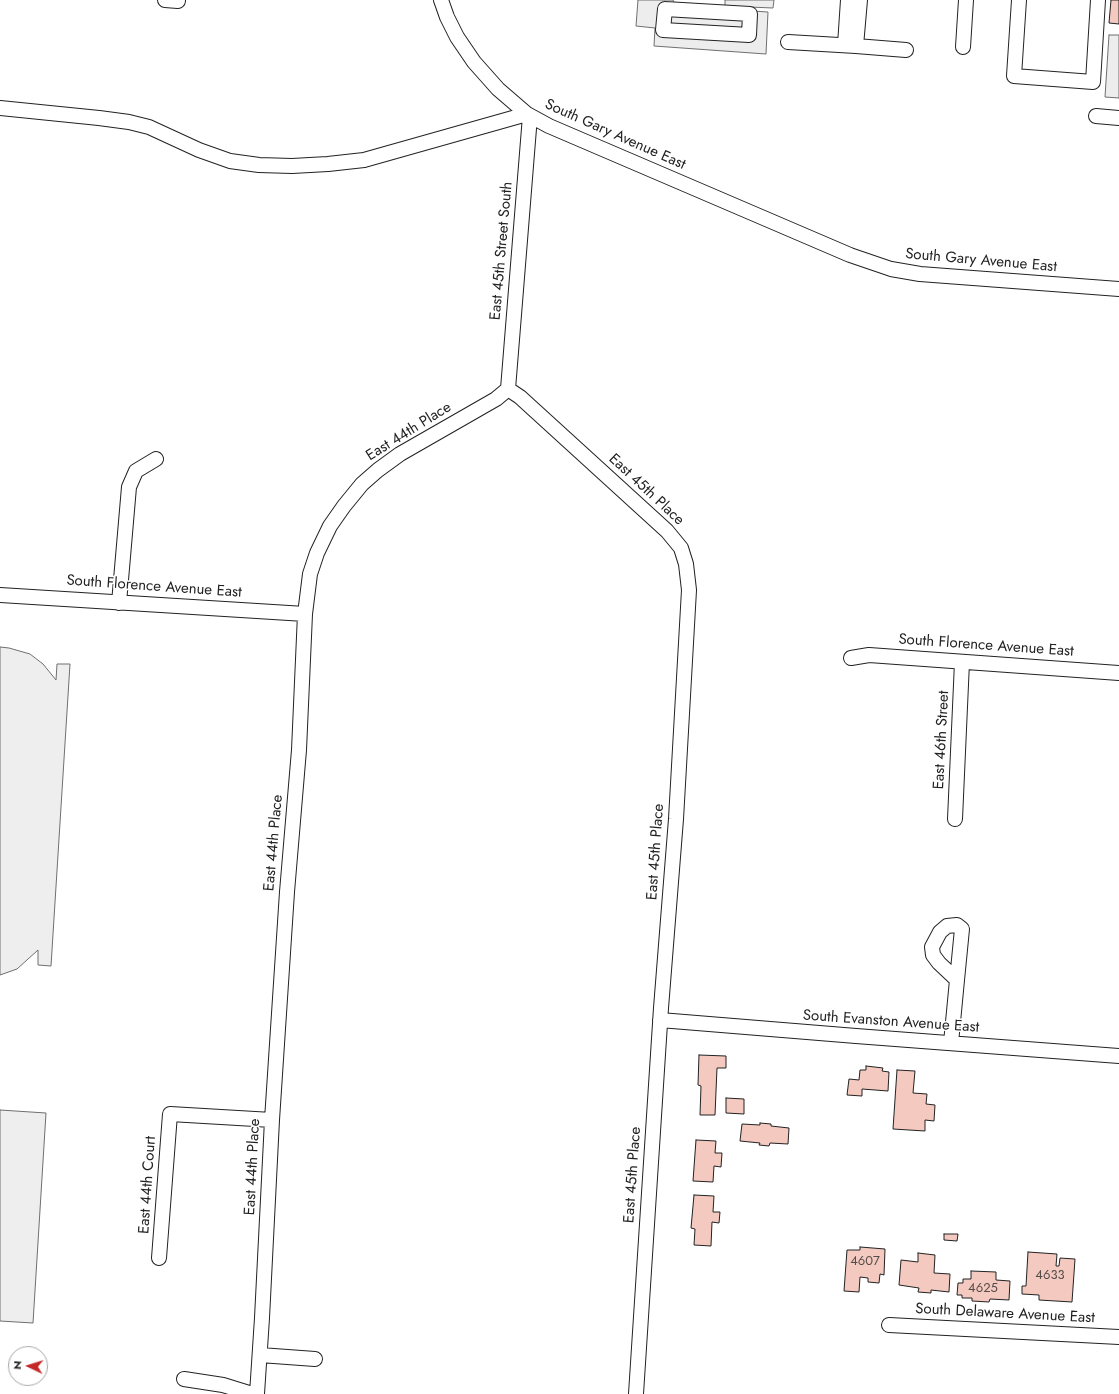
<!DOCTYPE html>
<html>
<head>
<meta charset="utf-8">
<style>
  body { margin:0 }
  #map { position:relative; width:1119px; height:1394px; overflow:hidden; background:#fff; font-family:Jost,sans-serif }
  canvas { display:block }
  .north { position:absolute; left:8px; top:1346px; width:40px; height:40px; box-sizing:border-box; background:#fff; border:1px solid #a7a7a7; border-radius:50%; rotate:274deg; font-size:11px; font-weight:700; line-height:16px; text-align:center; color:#222 }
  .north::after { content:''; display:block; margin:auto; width:14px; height:18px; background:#c62828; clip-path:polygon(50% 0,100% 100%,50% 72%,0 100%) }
</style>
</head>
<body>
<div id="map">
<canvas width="1119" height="1394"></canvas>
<div class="north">N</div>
</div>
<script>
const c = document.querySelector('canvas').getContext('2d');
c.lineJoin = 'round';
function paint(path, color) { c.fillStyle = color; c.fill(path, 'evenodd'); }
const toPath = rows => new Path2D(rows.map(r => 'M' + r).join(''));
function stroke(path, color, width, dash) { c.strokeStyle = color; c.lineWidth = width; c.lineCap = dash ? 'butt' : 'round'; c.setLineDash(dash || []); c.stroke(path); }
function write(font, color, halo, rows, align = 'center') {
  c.font = font + ' Jost,sans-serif'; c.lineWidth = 3; c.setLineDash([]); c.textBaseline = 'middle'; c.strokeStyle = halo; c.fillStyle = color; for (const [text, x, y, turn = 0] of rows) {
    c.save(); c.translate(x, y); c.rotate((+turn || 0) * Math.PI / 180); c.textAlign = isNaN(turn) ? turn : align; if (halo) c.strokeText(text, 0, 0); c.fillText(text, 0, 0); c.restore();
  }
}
const green = toPath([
  [0,647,9,648,30,654,43,664,56,680,57,664,70,664,51,966,38,965,38,950,17,969,0,975,0,647],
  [0,1110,46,1113,33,1323,0,1321,0,1110]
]);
paint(green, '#eee');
stroke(green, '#6f6f6f', 1);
const parking = toPath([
  [638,0,673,0,676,6,768,12,766,54,654,46,655,28,636,26,638,0],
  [725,0,774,0,773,8,725,6,725,0],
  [1109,35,1119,35,1119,98,1105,97,1109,35]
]);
paint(parking, '#ededed');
stroke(parking, '#6f6f6f', 1);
const building = toPath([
  [1111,0,1119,0,1119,24,1109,23,1111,0],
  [699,1055,726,1056,726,1068,717,1068,715,1115,700,1115,701,1086,698,1085,699,1055],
  [866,1066,883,1068,882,1071,889,1072,888,1091,862,1089,862,1096,847,1095,849,1079,859,1080,860,1070,866,1070,866,1066],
  [897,1070,915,1071,913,1093,927,1094,926,1104,935,1105,934,1121,925,1120,925,1131,893,1129,897,1070],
  [726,1098,744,1099,744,1114,726,1113,726,1098],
  [760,1123,771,1124,771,1126,789,1128,788,1144,770,1143,769,1146,759,1145,760,1143,740,1141,742,1124,760,1125,760,1123],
  [696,1140,716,1141,715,1153,722,1153,721,1167,714,1166,713,1182,693,1181,696,1140],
  [694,1195,714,1196,713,1212,720,1212,719,1223,712,1222,711,1246,694,1245,695,1229,691,1228,694,1195],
  [944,1234,958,1234,957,1241,944,1240,944,1234],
  [860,1247,885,1249,884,1275,880,1274,879,1283,868,1282,868,1278,860,1277,859,1292,844,1291,847,1250,860,1250,860,1247],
  [1028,1252,1057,1254,1056,1266,1059,1266,1060,1258,1075,1259,1072,1302,1039,1300,1039,1295,1022,1294,1022,1286,1026,1286,1028,1252],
  [918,1253,935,1255,934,1273,950,1274,949,1292,931,1290,931,1293,918,1292,919,1288,899,1285,901,1260,918,1262,918,1253],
  [971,1271,996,1272,996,1280,1010,1281,1009,1300,990,1299,989,1302,972,1301,972,1298,962,1298,962,1295,957,1295,958,1283,963,1283,963,1279,971,1279,971,1271]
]);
paint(building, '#f3c9c0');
stroke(building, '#222', 1);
const minor = toPath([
  [165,0,178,1],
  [441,0,447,17,457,37,474,62,498,89,527,114],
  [860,0,856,46,906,50],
  [1019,0,1014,76,1093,82,1098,0],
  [665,9,750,14,749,35,663,30,665,9],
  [788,42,856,46],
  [845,45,848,0],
  [963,47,966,0],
  [0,108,99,118,129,122,149,127,199,150,230,161,259,165,292,166,328,164,364,160,527,114,549,126,850,255,891,269,920,274,1119,289],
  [1096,116,1119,118],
  [508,389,520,397,667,531,681,548,686,564,689,590,676,819,661,1008,636,1394],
  [508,389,530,116],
  [0,595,305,614],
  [119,603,129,487,136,471,156,459],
  [851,658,869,655,1119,673],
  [955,819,962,662],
  [660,1020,856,1036,1119,1056],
  [951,1043,957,980,962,929,957,925,947,926,940,932,932,947,933,955,939,963,957,980],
  [159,1258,170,1114,272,1120],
  [889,1325,1119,1337],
  [260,1355,315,1359],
  [184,1379,223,1385,252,1394],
  [257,1394,262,1318,272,1120,287,892,299,750,305,614,310,574,317,553,330,526,344,506,362,484,378,470,400,454,496,399,508,389]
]);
stroke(minor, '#222', 16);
stroke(minor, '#fff', 14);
write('13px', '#564c4a', null, [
  ["4607",865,1262],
  ["4633",1050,1276],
  ["4625",983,1289]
]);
write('15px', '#222', '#fff', [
  ["South Gary Avenue East",615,135,24],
  ["East 45th Street South",502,251,-85],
  ["South Gary Avenue East",981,261,5],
  ["East 44th Place",409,432,-32],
  ["East 45th Place",646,490,43],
  ["South Florence Avenue East",154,587,4],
  ["South Florence Avenue East",986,646,4],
  ["East 46th Street",942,740,-87],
  ["East 44th Place",274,843,-85],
  ["East 45th Place",656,852,-86],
  ["South Evanston Avenue East",891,1022,4],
  ["East 44th Place",253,1167,-87],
  ["East 45th Place",633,1175,-86],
  ["East 44th Court",148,1185,-86],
  ["South Delaware Avenue East",1005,1314,3]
]);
</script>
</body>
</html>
